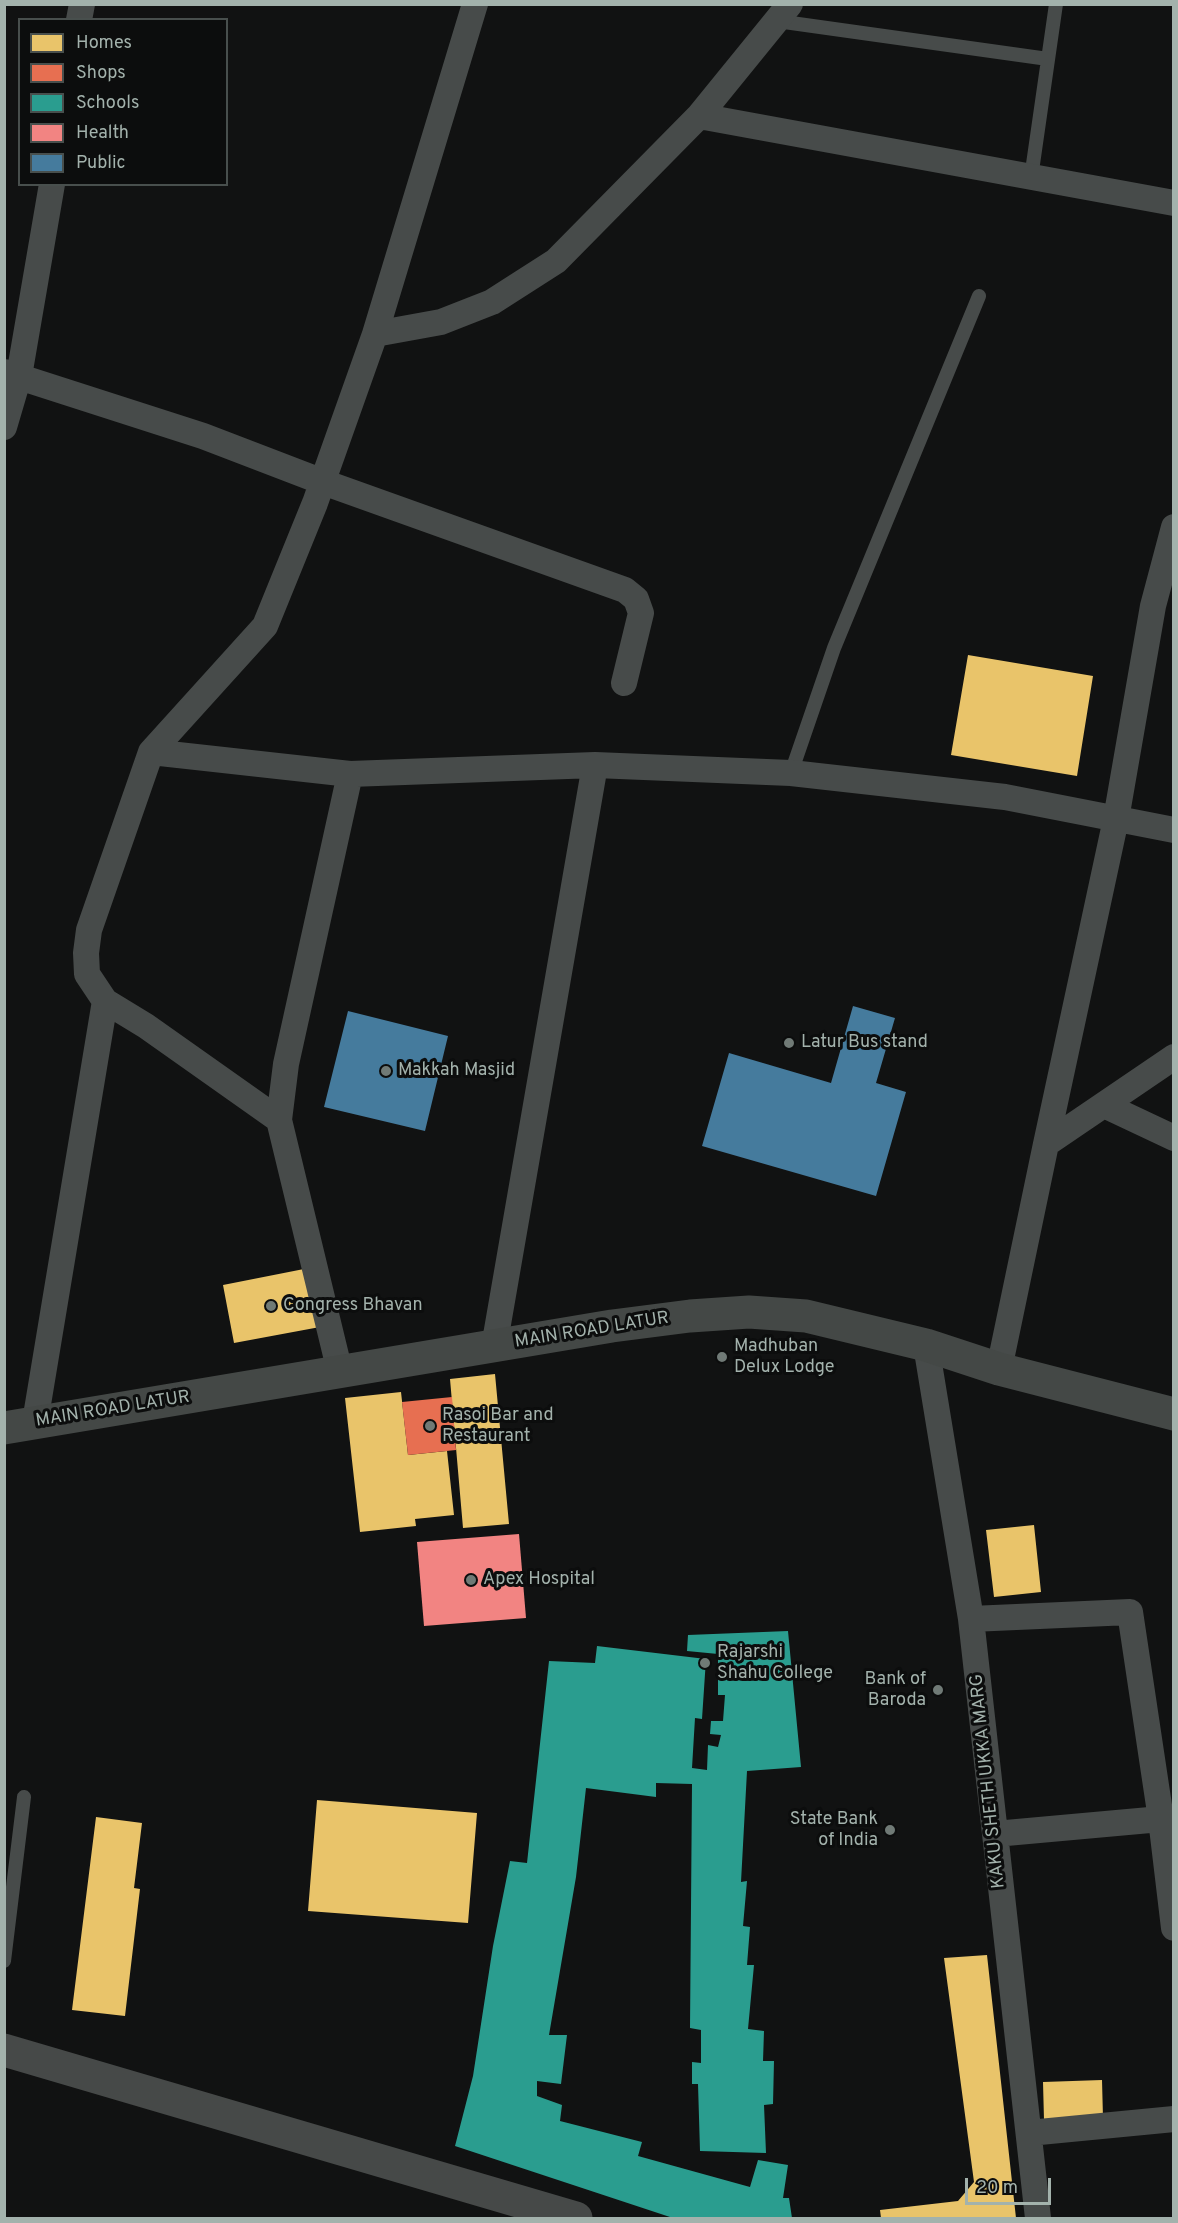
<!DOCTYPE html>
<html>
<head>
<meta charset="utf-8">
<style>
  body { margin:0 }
  #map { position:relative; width:1178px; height:2223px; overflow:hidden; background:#111212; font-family:Overpass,sans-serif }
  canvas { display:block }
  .frame { position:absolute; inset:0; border:6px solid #a3b2ac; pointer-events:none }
  .legend { position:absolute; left:18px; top:18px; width:210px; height:168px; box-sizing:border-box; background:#0c0d0d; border:2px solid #484f4d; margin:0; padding:8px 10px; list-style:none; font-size:18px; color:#a3b2ac }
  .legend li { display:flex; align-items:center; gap:12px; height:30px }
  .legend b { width:30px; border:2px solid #484f4d }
  .scale { position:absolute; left:965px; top:2178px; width:86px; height:27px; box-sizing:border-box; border:3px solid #a3b2ac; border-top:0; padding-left:8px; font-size:18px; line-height:21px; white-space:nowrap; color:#a3b2ac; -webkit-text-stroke:4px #0c0d0d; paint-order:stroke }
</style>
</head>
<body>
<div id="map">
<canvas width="1178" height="2223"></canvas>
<div class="frame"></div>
<ul class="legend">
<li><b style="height:16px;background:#e9c46a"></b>Homes</li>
<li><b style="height:16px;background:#e76f51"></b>Shops</li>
<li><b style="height:16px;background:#2a9d8f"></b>Schools</li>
<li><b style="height:16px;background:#f28482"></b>Health</li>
<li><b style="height:16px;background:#457b9d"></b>Public</li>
</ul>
<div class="scale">20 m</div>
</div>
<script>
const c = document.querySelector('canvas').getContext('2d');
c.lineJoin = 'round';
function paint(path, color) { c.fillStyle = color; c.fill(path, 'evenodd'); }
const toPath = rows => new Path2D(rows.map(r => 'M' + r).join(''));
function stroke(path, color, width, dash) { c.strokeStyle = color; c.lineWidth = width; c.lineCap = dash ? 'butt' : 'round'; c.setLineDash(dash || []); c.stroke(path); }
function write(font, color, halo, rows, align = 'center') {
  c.font = font + ' Overpass,sans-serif'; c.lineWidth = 6; c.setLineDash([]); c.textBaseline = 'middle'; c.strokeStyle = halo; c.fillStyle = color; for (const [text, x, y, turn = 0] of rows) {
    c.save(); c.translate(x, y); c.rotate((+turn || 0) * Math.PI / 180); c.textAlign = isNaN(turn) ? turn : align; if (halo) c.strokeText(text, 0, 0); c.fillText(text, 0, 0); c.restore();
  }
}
paint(toPath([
  [968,655,1093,676,1077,776,951,755],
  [309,1268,320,1327,234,1343,223,1285],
  [495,1374,509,1524,463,1528,450,1379],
  [401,1392,408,1455,447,1451,454,1515,415,1519,416,1526,360,1532,345,1398],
  [1034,1525,1041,1592,994,1597,986,1530],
  [317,1800,477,1813,468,1923,308,1911],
  [96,1817,142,1823,134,1888,140,1889,125,2016,72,2010],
  [987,1955,1016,2218,881,2218,880,2210,958,2201,974,2182,944,1958],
  [1102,2080,1103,2118,1044,2120,1043,2082]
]), '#e9c46a');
paint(toPath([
  [452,1397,456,1450,408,1455,402,1402]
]), '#e76f51');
paint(toPath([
  [788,1631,801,1767,747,1771,741,1882,747,1881,743,1926,750,1927,747,1965,754,1965,748,2029,764,2031,763,2061,774,2061,773,2104,764,2105,766,2153,700,2151,698,2084,692,2084,692,2062,701,2063,701,2030,690,2028,692,1784,656,1783,656,1797,586,1788,576,1877,549,2035,567,2035,561,2084,537,2081,537,2096,562,2105,560,2121,642,2142,638,2156,750,2187,758,2160,788,2165,783,2198,789,2198,792,2218,673,2218,455,2146,473,2076,493,1946,510,1861,527,1863,549,1661,595,1663,597,1646,706,1659,702,1719,695,1718,692,1768,707,1770,708,1745,718,1747,721,1735,710,1734,711,1721,723,1721,725,1695,718,1695,718,1654,687,1651,688,1635]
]), '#2a9d8f');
paint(toPath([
  [519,1534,526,1618,424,1626,417,1542]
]), '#f28482');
paint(toPath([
  [853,1006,895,1018,876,1083,906,1092,876,1196,702,1146,729,1053,831,1083],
  [348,1011,448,1036,425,1131,324,1107]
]), '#457b9d');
stroke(toPath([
  [777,21,1048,59],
  [1031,178,1056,4],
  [791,773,834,648,979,296],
  [4,1961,24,1797]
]), '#474b4a', 14);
stroke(toPath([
  [79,20,82,4],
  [699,116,1174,203],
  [375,334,475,4],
  [4,372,203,436,323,482,625,590,636,599,641,613,624,683],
  [4,427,19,376,52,184],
  [151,752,265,626,315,503,375,334,441,322,492,302,556,261,699,116,790,4],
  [350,774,286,1064,279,1120,146,1026,105,1001,87,974,86,953,89,930,151,752,350,774,595,765,791,773,1005,797,1174,830],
  [1104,1105,1174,1138],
  [279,1120,340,1372],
  [1046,1144,1116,819,1153,606,1174,527],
  [926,1345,971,1619,1038,2218],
  [494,1347,595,765],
  [999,1369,1046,1144,1174,1057],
  [35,1422,105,1001],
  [971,1619,1130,1612,1161,1819,1174,1928],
  [995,1834,1161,1819],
  [1029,2133,1174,2119]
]), '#474b4a', 26);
stroke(toPath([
  [4,2050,576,2218]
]), '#464948', 33);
stroke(toPath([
  [4,1428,612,1326,690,1316,749,1312,806,1316,926,1345,999,1369,1174,1414]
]), '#444846', 33);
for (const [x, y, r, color] of [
  [789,1043,6,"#707a76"],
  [386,1071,6,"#707a76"],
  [271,1306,6,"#707a76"],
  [722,1357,6,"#707a76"],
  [430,1426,6,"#707a76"],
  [471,1580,6,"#707a76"],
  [705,1663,6,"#707a76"],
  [938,1690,6,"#707a76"],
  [890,1830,6,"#707a76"]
]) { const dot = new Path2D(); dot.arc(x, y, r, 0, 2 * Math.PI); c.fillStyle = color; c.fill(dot); stroke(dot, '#0c0d0d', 2); }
write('18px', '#a3b2ac', '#0c0d0d', [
  ["Latur Bus stand",801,1043],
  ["Makkah Masjid",398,1071],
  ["Congress Bhavan",283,1306],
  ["Madhuban",734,1347],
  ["Delux Lodge",734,1368],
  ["Rasoi Bar and",442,1416],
  ["Restaurant",442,1437],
  ["Apex Hospital",483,1580],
  ["Rajarshi",717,1653],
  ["Shahu College",717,1674],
  ["Bank of",926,1680,"right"],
  ["Baroda",926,1701,"right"],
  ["State Bank",878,1820,"right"],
  ["of India",878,1841,"right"]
], 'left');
write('18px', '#a3b2ac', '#0c0d0d', [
  ["MAIN ROAD LATUR",592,1331,-9],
  ["MAIN ROAD LATUR",113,1410,-9],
  ["KAKU SHETH UKKA MARG",989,1781,-96]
]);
</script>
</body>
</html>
